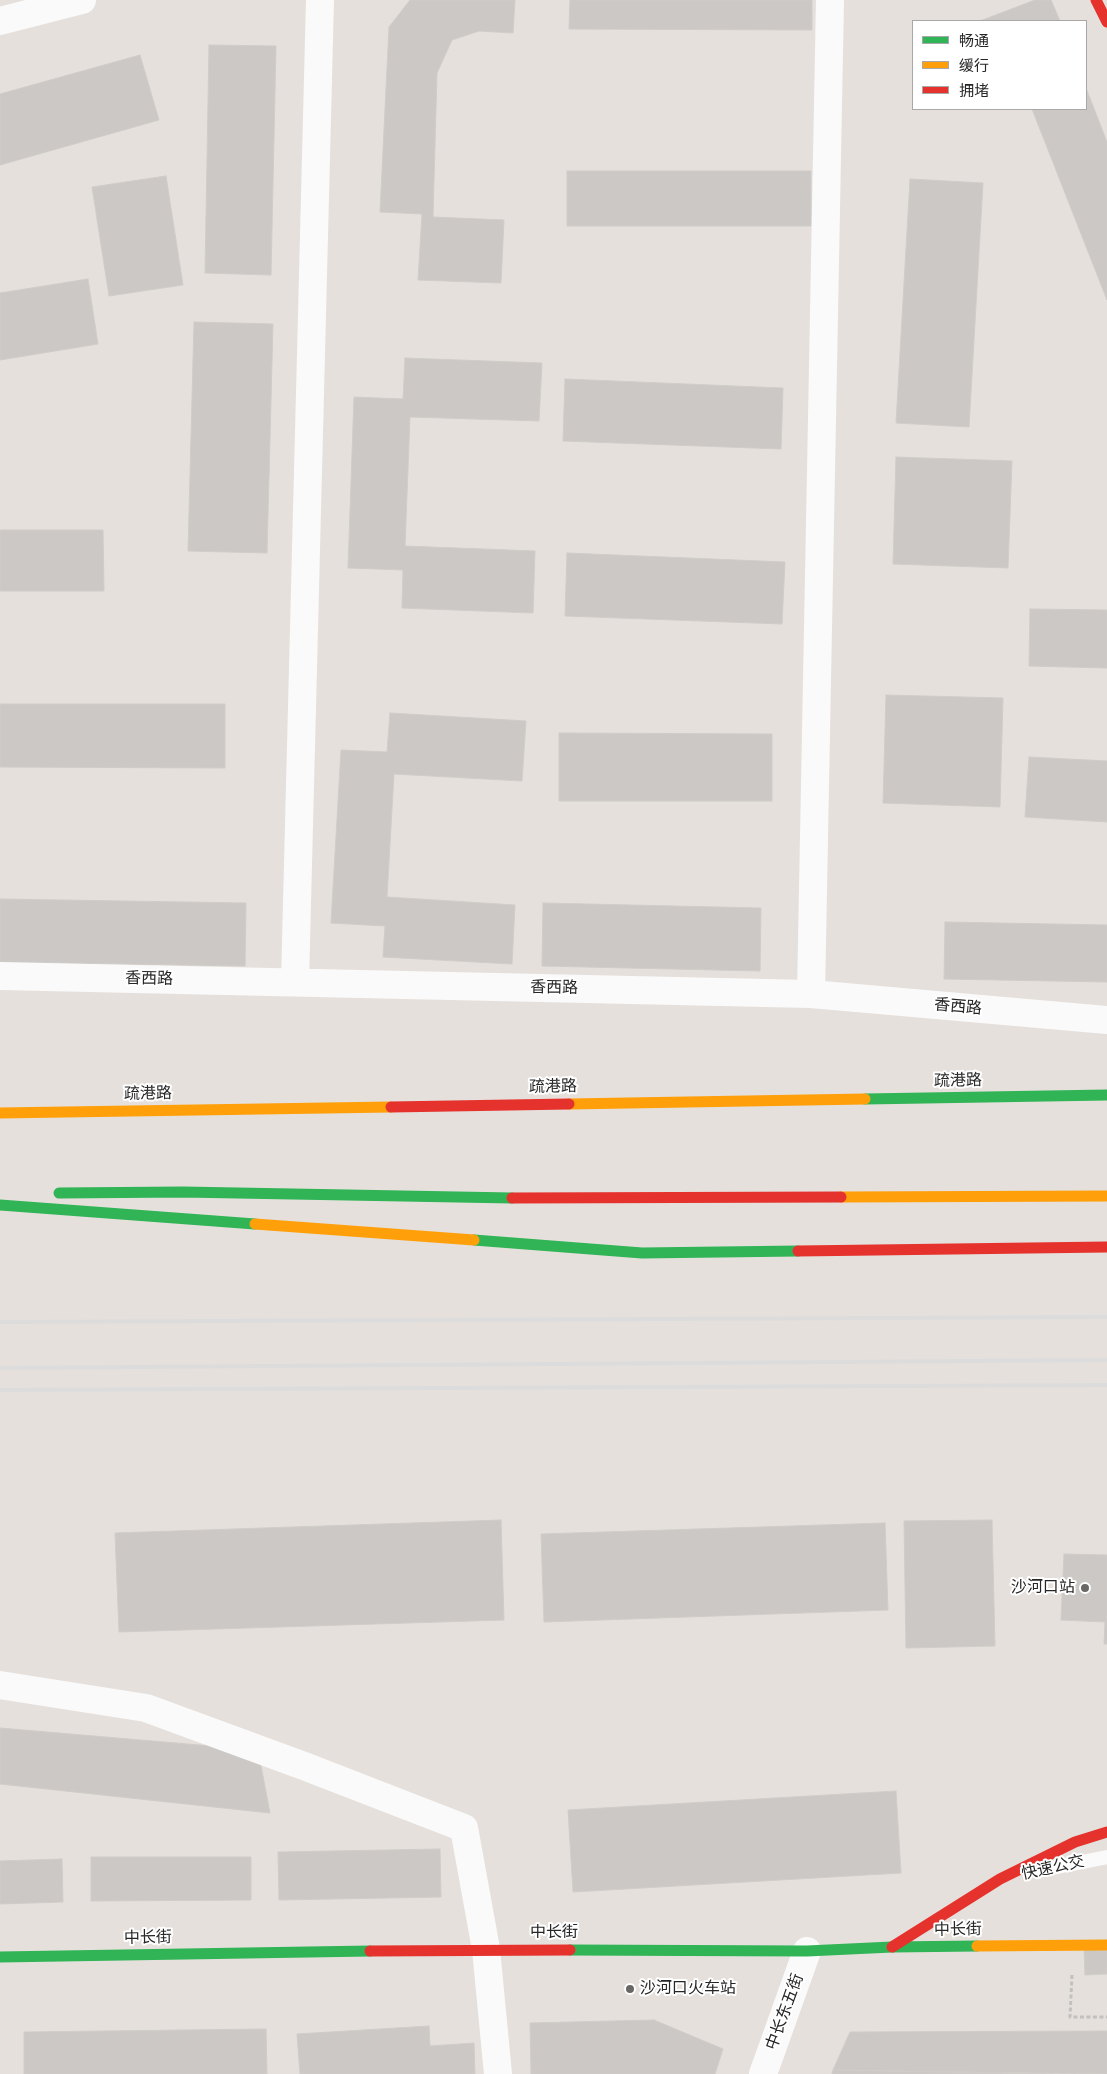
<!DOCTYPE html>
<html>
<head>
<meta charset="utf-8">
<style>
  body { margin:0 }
  #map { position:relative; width:1107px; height:2074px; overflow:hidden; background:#e5e0dc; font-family:"Fira Sans Condensed","Noto Sans SC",sans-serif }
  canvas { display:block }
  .legend { position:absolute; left:912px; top:20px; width:175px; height:90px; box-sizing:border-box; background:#fff; border:1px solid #a8a8a8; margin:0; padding:6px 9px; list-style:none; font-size:15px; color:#262626 }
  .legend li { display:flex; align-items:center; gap:10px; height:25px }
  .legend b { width:25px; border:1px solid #a8a8a8 }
</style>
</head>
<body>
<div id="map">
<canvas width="1107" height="2074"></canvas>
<ul class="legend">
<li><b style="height:6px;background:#30b455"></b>畅通</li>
<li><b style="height:6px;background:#ff9f0a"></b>缓行</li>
<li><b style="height:6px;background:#e5322d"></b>拥堵</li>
</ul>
</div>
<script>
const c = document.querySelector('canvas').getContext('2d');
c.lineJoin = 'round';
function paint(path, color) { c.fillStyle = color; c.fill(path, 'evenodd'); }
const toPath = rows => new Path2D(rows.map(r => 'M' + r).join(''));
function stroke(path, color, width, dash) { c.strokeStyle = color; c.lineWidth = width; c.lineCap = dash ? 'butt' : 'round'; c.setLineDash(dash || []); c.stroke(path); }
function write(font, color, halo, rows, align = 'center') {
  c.font = font + ' "Fira Sans Condensed","Noto Sans SC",sans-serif'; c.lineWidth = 4; c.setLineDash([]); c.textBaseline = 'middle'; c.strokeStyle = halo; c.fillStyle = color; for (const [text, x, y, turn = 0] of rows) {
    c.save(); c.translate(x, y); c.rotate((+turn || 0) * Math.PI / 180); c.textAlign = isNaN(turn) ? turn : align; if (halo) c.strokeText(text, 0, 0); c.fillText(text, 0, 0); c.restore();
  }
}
const building = toPath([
  [410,0,515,0,513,33,479,31,452,40,437,73,433,217,504,220,501,283,418,280,422,214,380,212,389,27,410,0],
  [570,0,812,0,812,30,569,29,570,0],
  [1035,0,1051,0,1060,21,980,21,1035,0],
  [209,45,276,46,271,275,205,273,209,45],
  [140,55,159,120,0,165,0,94,140,55],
  [1086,88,1107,142,1107,300,1032,109,1086,109,1086,88],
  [567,171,811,171,811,226,567,226,567,171],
  [166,176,183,285,109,296,92,187,166,176],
  [910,179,983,183,969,427,896,423,910,179],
  [88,279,98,344,0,360,0,293,88,279],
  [194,322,273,324,267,553,188,551,194,322],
  [405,358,542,363,539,421,410,417,405,546,535,551,533,613,402,608,403,570,348,568,354,397,403,399,405,358],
  [565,379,783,388,781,449,563,441,565,379],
  [896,457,1012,461,1008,568,893,564,896,457],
  [0,530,103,530,104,591,0,591,0,530],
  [567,553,785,562,782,624,565,616,567,553],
  [1030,609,1107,610,1107,668,1029,666,1030,609],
  [886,695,1003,698,1000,807,883,803,886,695],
  [0,704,225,704,225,768,0,767,0,704],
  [390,713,526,721,522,781,394,774,387,897,515,905,512,964,383,957,385,926,331,923,341,750,387,752,390,713],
  [559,733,772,734,772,801,559,801,559,733],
  [1029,757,1107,761,1107,822,1025,817,1029,757],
  [0,899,246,903,245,966,0,962,0,899],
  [543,903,761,908,760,971,542,966,543,903],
  [945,922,1107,925,1107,982,944,979,945,922],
  [501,1520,504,1620,119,1632,115,1533,501,1520],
  [992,1520,995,1646,906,1648,904,1521,992,1520],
  [885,1523,888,1610,544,1622,541,1534,885,1523],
  [1064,1554,1107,1555,1107,1644,1104,1644,1105,1622,1061,1620,1064,1554],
  [0,1728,258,1750,270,1813,0,1784,0,1728],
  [896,1791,901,1873,573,1892,568,1810,896,1791],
  [440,1849,441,1897,279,1900,278,1852,440,1849],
  [91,1857,251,1857,251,1900,91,1901,91,1857],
  [62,1859,63,1902,0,1904,0,1861,62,1859],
  [1107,1949,1107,1974,1085,1975,1084,1950,1107,1949],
  [654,2020,723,2049,715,2074,531,2074,530,2023,654,2020],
  [429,2026,430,2046,474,2043,475,2074,300,2074,297,2034,429,2026],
  [266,2029,267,2074,24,2074,24,2032,266,2029],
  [1107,2031,1107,2074,833,2070,850,2032,1107,2031],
  [833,2070,1055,2074,832,2074,833,2070]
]);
paint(building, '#ccc8c6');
stroke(building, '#d0ccc8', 1);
stroke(toPath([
  [1072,1975,1070,2017,1107,2017]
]), '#c2c1c0', 3, [4, 2.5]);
stroke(toPath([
  [1037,1871,1107,1857]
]), '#fbfafa', 14);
stroke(toPath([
  [0,21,82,0],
  [0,976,811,994,1107,1020],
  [295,982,320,0],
  [811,994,830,0],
  [0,1685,146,1708,304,1766,464,1828,486,1949,498,2074],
  [763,2074,807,1951]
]), '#fbfafa', 28);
stroke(toPath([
  [865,1099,1107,1095],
  [59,1193,183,1192,512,1198],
  [0,1205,255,1224],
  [474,1240,642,1253,798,1251],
  [570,1950,807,1951,892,1947,977,1946],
  [0,1957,370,1951]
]), '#30b455', 11);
stroke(toPath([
  [569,1104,865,1099],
  [0,1113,391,1107],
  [841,1197,1107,1196],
  [255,1224,474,1240],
  [977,1946,1107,1945]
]), '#ff9f0a', 11);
stroke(toPath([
  [1096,0,1107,22],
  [391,1107,569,1104],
  [512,1198,841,1197],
  [798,1251,1107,1247],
  [892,1947,1000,1879,1075,1842,1107,1832],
  [370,1951,570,1950]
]), '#e5322d', 11);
stroke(toPath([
  [0,1322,1107,1317],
  [0,1368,1107,1360],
  [0,1390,1107,1385]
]), '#dcdcdc', 4);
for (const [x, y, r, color] of [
  [1085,1588,5,"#696766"],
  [630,1989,5,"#696766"]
]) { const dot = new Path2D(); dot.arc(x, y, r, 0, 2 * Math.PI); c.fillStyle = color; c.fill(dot); stroke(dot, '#fff', 2); }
write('16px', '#262626', '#fff', [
  ["香西路",149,979,1],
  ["香西路",554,988,1],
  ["香西路",958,1007,5],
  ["疏港路",958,1081,-1],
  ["疏港路",553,1087,-1],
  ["疏港路",148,1094,-1],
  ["快速公交",1053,1868,-12],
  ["中长街",958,1930,-1],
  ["中长街",554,1933],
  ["中长街",148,1938,-1],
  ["中长东五街",785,2012,-70]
]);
write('16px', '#262626', '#fff', [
  ["沙河口站",1075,1588],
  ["沙河口火车站",640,1989,"left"]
], 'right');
</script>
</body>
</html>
